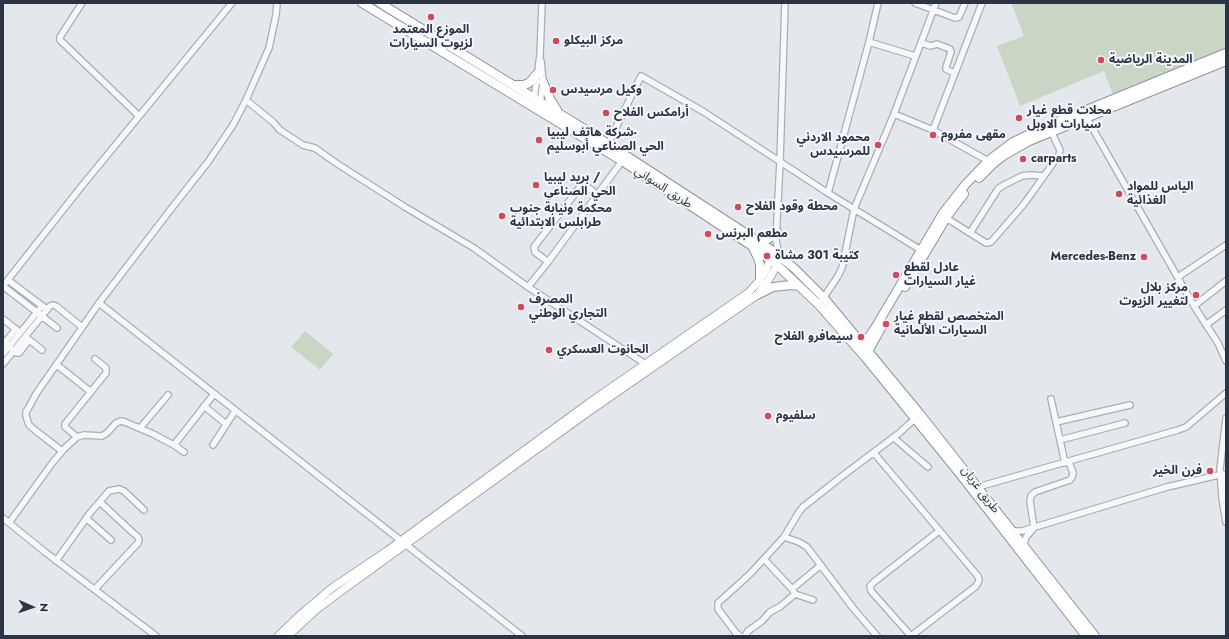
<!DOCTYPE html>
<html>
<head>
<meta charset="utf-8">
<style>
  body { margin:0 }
  #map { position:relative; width:1229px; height:639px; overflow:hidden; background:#e4e7ec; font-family:Jost,sans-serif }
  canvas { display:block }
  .frame { position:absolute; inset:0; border:4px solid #2b3445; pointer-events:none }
  .north { position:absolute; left:12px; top:587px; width:40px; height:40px; -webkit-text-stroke:3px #f4f6f9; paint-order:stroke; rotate:92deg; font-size:11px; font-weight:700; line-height:16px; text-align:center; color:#2b3445 }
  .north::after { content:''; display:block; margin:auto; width:14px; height:18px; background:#2b3445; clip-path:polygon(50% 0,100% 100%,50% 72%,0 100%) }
</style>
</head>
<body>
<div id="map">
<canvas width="1229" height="639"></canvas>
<div class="frame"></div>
<div class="north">N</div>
</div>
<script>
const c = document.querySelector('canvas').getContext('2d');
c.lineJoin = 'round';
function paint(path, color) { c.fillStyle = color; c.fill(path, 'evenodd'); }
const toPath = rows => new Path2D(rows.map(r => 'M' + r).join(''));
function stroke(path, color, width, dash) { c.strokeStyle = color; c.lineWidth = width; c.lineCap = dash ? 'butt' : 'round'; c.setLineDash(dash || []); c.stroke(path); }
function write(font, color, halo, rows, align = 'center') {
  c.font = font + ' Jost,"Noto Sans Arabic",sans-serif'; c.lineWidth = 4; c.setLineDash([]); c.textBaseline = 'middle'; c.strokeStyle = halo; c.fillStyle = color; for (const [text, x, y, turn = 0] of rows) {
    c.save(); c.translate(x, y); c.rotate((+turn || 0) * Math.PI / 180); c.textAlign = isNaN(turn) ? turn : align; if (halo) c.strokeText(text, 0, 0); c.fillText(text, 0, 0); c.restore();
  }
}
paint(toPath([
  [1011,3,1226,3,1226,50,1113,95,1104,71,1020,106,997,46,1024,36],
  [305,331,333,354,320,370,291,347]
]), '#c9d6c5');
const minor = toPath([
  [82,3,60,37,60,40,139,116],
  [915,3,955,18,959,17,965,3],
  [869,42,915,56],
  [921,43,931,46,937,44,950,49,951,52,946,67,946,69,954,73],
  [246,100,273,122,280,130,303,145,315,148,336,163,405,207,474,248,528,287,647,365],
  [534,100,540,55,542,3],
  [540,104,543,82,541,61],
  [894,114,933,130,990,162],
  [1085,115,1194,306,1218,343,1226,361],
  [933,130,982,3],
  [608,144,641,76,704,112,828,193,924,252],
  [828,193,869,42,878,3],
  [946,218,986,243,991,242,1024,204,1059,155,1060,150,1051,131],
  [970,233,998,189,1002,186,1022,176,1030,175,1044,176],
  [779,256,776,240,780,161,785,3],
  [548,262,535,252,534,247,580,187,583,186,586,186,598,195],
  [1178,277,1226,245],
  [8,280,45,308],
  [3,286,81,187,232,3],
  [3,286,57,328],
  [528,287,548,262,622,161],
  [822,300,838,276,842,268,854,209,894,114,936,3],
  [99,303,522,636],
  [1194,306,1226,281],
  [3,319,18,331],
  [1206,325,1226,310],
  [16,329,6,341,6,345,9,347,16,353,19,353,29,340],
  [27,338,42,350],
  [3,354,42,306],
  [3,364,50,306,53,305,56,306,82,327],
  [57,365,91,392],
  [1051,399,1065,463],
  [204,406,226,424],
  [1226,418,1220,469,1222,498,1226,522],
  [1056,422,1130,405],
  [140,428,168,395],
  [77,437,65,427,65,424,106,373,106,368,105,367,95,359],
  [894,438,928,467],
  [1060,440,1125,423],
  [174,445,184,452],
  [213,445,235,411],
  [62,451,36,431,29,425,26,416,26,412,29,407,36,394,99,303,171,209,208,162,233,125,246,100,269,48,276,15,277,3],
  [874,453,977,575,979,579,978,583,975,587,911,636],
  [1224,476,1226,495],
  [978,487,1178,430,1186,427,1192,422,1226,393],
  [3,518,45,552,156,636],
  [86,518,111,540],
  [9,523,53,462,65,448,77,437,84,435,102,436,107,433,116,423,121,421,125,422,153,434,174,445,214,394],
  [1012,531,1022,531,1167,487,1223,474],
  [784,537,799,542,807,547,853,608,877,636],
  [1024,546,1026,537,1034,528,1030,501,1031,496,1035,492,1070,480,1072,477,1073,473,1069,462],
  [764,559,792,589,795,594,813,600],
  [56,561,90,513,109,491,119,489,124,491,144,510],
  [95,589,138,543,139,540,138,537,131,531,100,502],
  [792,589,821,565],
  [740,636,736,633,718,609,718,603,750,574,784,537,799,512,803,507,841,477,898,434,917,417],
  [745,636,748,631,762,621,770,612,781,606,795,594],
  [911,636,871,591,870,586,874,582,939,531]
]);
const major = toPath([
  [278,636,299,616,332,588,387,551,589,403,748,293,760,280,766,270,772,255],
  [288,636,316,610,340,592,584,415,757,295,768,281,777,265,778,260]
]);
const highway = toPath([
  [362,3,622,161,752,246,777,265,819,305,865,357,960,474,1086,636],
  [380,3,599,138,773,251,795,269,824,298,920,414,1012,531,1095,636],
  [543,82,550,99,557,110],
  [513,85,524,85,529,83,537,74],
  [979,178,993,164,1003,156,1029,141,1226,61],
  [756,241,768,239,777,232],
  [753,248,758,258,760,265,760,280],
  [905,287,948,215,964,194],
  [757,295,773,287,791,285,799,286],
  [861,348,875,328,943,213,965,185,988,161,1013,142,1040,129,1226,53],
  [866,355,881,328]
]);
stroke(minor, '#a9aeb7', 8);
stroke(major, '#a3abb8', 9);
stroke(highway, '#8b94a3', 10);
stroke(minor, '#f7f8fa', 5.5);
stroke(major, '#fff', 7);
stroke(highway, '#fff', 8);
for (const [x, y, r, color] of [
  [431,17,4,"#d1495b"],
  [556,41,4,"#d1495b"],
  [1101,60,4,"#d1495b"],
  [553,90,4,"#d1495b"],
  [606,113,4,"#d1495b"],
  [1019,118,4,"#d1495b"],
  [933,135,4,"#d1495b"],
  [539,140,4,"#d1495b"],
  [878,145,4,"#d1495b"],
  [1023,159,4,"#d1495b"],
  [536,185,4,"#d1495b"],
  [1119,194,4,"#d1495b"],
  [738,207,4,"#d1495b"],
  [502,216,4,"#d1495b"],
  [708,234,4,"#d1495b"],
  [767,256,4,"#d1495b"],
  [1144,257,4,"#d1495b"],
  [896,275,4,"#d1495b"],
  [1196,295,4,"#d1495b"],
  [521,307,4,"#d1495b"],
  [886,324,4,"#d1495b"],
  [861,337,4,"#d1495b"],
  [549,350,4,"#d1495b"],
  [768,416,4,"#d1495b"],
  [1210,471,4,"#d1495b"]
]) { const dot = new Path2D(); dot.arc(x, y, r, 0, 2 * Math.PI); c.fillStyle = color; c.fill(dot); stroke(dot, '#f4f6f9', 1.5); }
write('bold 12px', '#2b3445', '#f4f6f9', [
  ["الموزع المعتمد",431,30,"center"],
  ["لزيوت السيارات",431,44,"center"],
  ["مركز البيكلو",564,41],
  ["المدينة الرياضية",1109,60],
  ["وكيل مرسيدس",561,90],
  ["محلات قطع غيار",1027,111],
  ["سيارات الاوبل",1027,125],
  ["أرامكس الفلاح",614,113],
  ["شركة هاتف ليبيا-",547,133],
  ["الحي الصناعي أبوسليم",547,147],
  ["مقهى مفروم",941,135],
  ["محمود الاردني",870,138,"right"],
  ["للمرسيدس",870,152,"right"],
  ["carparts",1031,159],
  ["بريد ليبيا /",544,178],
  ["الحي الصناعي",544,192],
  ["الياس للمواد",1127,187],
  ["الغذائية",1127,201],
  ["محطة وقود الفلاح",746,207],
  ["محكمة ونيابة جنوب",510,209],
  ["طرابلس الابتدائية",510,223],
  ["مطعم البرنس",716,234],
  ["كتيبة 301 مشاة",775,256],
  ["Mercedes-Benz",1136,257,"right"],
  ["عادل لقطع",904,268],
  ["غيار السيارات",904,282],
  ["مركز بلال",1188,288,"right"],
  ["لتغيير الزيوت",1188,302,"right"],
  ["المصرف",529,300],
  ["التجاري الوطني",529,314],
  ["المتخصص لقطع غيار",894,317],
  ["السيارات الألمانية",894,331],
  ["سيمافرو الفلاح",853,337,"right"],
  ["الحانوت العسكري",557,350],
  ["سلفيوم",776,416],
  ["فرن الخير",1202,471,"right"]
], 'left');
write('12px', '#2b3445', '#f4f6f9', [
  ["طريق السواني",663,188,33],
  ["طريق غريان",980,490,53]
]);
</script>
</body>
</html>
